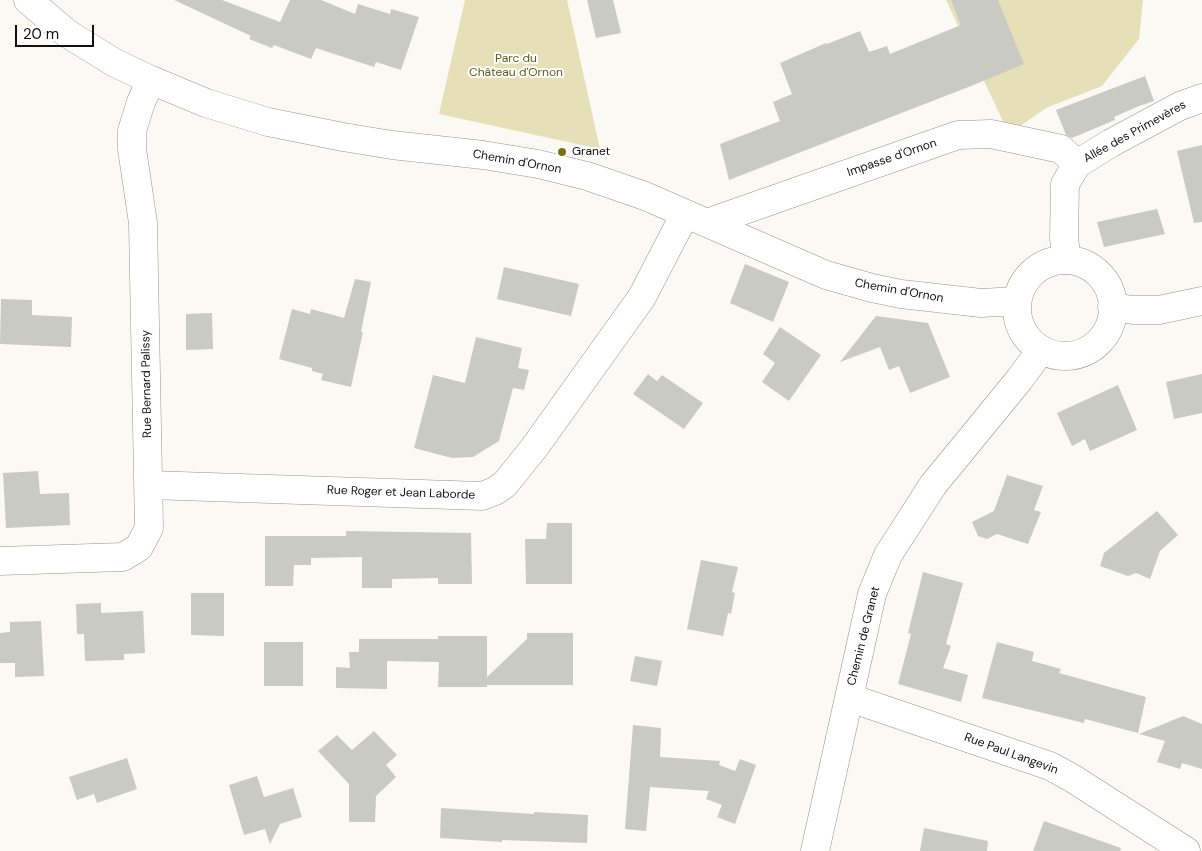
<!DOCTYPE html>
<html>
<head>
<meta charset="utf-8">
<style>
  body { margin:0 }
  #map { position:relative; width:1202px; height:851px; overflow:hidden; background:#faf9f4; font-family:"DM Sans",sans-serif }
  canvas { display:block }
  .scale { position:absolute; left:15px; top:25px; width:79px; height:22px; box-sizing:border-box; border:2px solid #10100f; border-top:0; padding-left:6px; font-size:15px; line-height:18px; white-space:nowrap; color:#10100f; -webkit-text-stroke:4px #fff; paint-order:stroke }
</style>
</head>
<body>
<div id="map">
<canvas width="1202" height="851"></canvas>
<div class="scale">20 m</div>
</div>
<script>
const c = document.querySelector('canvas').getContext('2d');
c.lineJoin = 'round';
function paint(path, color) { c.fillStyle = color; c.fill(path, 'evenodd'); }
const toPath = rows => new Path2D(rows.map(r => 'M' + r).join(''));
function stroke(path, color, width, dash) { c.strokeStyle = color; c.lineWidth = width; c.lineCap = dash ? 'butt' : 'round'; c.setLineDash(dash || []); c.stroke(path); }
function write(font, color, halo, rows, align = 'center') {
  c.font = font + ' "DM Sans",sans-serif'; c.lineWidth = 4; c.setLineDash([]); c.textBaseline = 'middle'; c.strokeStyle = halo; c.fillStyle = color; for (const [text, x, y, turn = 0] of rows) {
    c.save(); c.translate(x, y); c.rotate((+turn || 0) * Math.PI / 180); c.textAlign = isNaN(turn) ? turn : align; if (halo) c.strokeText(text, 0, 0); c.fillText(text, 0, 0); c.restore();
  }
}
paint(toPath([
  [465,0,567,0,600,149,439,114],
  [946,0,1143,0,1139,39,1102,86,1046,108,1009,134]
]), '#e5e0b8');
paint(toPath([
  [174,0,222,0,280,22,290,0,321,0,355,14,358,4,390,14,391,9,419,17,401,70,376,62,374,67,316,48,311,59,274,45,272,48,249,39,251,36],
  [587,0,613,0,621,33,596,38],
  [951,0,998,0,1024,64,971,86,729,180,720,144,780,121,773,102,792,94,780,63,826,43,827,44,860,31,869,52,887,46,890,54,961,25],
  [1145,76,1154,101,1139,106,1114,117,1115,120,1072,138,1066,135,1056,110],
  [1202,145,1202,222,1194,223,1177,151],
  [1157,209,1165,234,1104,247,1097,222],
  [745,264,789,282,773,322,730,303],
  [504,267,579,284,571,316,497,299],
  [355,279,371,282,361,332,363,332,351,387,321,380,323,374,312,371,312,368,279,359,292,309,310,314,311,309,344,318],
  [1,299,32,300,32,315,72,317,71,347,0,344],
  [212,313,213,349,186,350,186,314],
  [876,316,928,323,950,377,910,393,899,366,889,370,880,347,840,362],
  [780,327,821,355,789,401,762,382,775,363,763,354],
  [476,337,522,348,518,368,529,370,524,390,513,388,499,441,473,457,452,458,414,448,433,375,465,383],
  [648,374,657,381,662,375,703,403,684,429,633,394],
  [1202,374,1202,413,1174,419,1166,382],
  [1118,385,1137,430,1090,451,1085,439,1072,446,1057,413],
  [38,471,40,494,69,493,70,525,6,528,3,473],
  [1007,475,1043,486,1034,510,1041,512,1028,544,997,534,987,539,978,536,972,522,994,511],
  [1157,511,1178,535,1160,551,1150,579,1136,573,1128,576,1100,566,1104,553],
  [547,523,572,523,572,584,526,584,525,539,546,539],
  [346,531,471,533,472,584,438,584,438,578,392,579,392,588,362,588,362,557,311,558,311,565,294,565,293,586,265,586,265,536,346,536],
  [701,560,738,567,732,592,735,593,731,614,728,613,723,636,687,629],
  [923,572,963,583,946,644,951,646,943,668,968,675,961,702,898,684,911,634,908,633],
  [191,593,224,593,224,636,191,635],
  [101,603,101,613,143,611,145,653,124,654,124,660,85,661,84,634,77,634,76,604],
  [41,621,44,676,15,677,15,663,0,663,0,633,10,632,10,622],
  [527,633,573,633,573,685,487,685,487,687,438,687,439,662,387,661,387,689,336,688,336,667,350,668,349,652,359,652,359,639,438,639,438,636,487,636,487,677,527,639],
  [264,642,303,642,303,686,264,686],
  [997,642,1034,652,1032,661,1061,669,1059,673,1146,697,1138,733,1085,719,1084,723,982,698],
  [635,656,662,661,657,686,630,681],
  [1183,716,1202,724,1202,769,1182,763,1180,769,1157,762,1165,741,1139,734],
  [633,725,661,728,660,757,720,761,719,765,735,771,740,759,756,765,735,824,717,817,722,805,706,799,709,791,650,787,646,831,625,829],
  [374,731,397,755,386,765,396,777,376,796,375,822,349,822,349,784,318,751,337,735,352,750],
  [127,758,137,789,97,803,94,794,77,800,69,777],
  [257,776,264,797,293,788,302,817,280,824,270,844,265,829,244,835,229,785],
  [441,808,534,814,534,812,588,815,587,843,502,840,502,842,440,838],
  [1044,821,1121,848,1120,851,1033,851],
  [924,828,988,841,987,851,920,851]
]), '#cacac5');
const street = toPath([
  [707,223,958,135,991,134,1061,149,1077,164],
  [1067,260,1064,239,1065,184,1077,164,1111,143,1180,106,1202,98],
  [149,485,482,496,495,491,505,484,534,448,642,297,685,214],
  [0,561,123,557,139,547,149,528,143,223,132,149,132,131,141,102,151,80],
  [850,698,1050,766,1072,778,1186,851],
  [815,851,872,594,888,555,933,485,1019,380,1041,350]
]);
const secondary = toPath([
  [28,0,68,34,115,63,151,80,206,103,268,122,343,137,392,145,483,155,538,164,587,176,645,196,826,275,872,288,901,294,981,303,1017,301],
  '1017 308a48 48 0 1 1 96 0a48 48 0 1 1-96 0Z',
  [1112,307,1133,310,1159,310,1202,301]
]);
stroke(street, '#959490', 29);
stroke(secondary, '#959490', 29);
stroke(street, '#fff', 28);
stroke(secondary, '#fff', 28);
for (const [x, y, r, color] of [
  [562,152,5,"#7c700f"]
]) { const dot = new Path2D(); dot.arc(x, y, r, 0, 2 * Math.PI); c.fillStyle = color; c.fill(dot); stroke(dot, '#fff', 2); }
write('12px', '#625913', '#fff', [
  ["Parc du",516,59],
  ["Château d'Ornon",516,73]
]);
write('12px', '#10100f', '#fff', [
  ["Allée des Primevères",1135,132,-29],
  ["Impasse d'Ornon",892,158,-19],
  ["Chemin d'Ornon",517,162,10],
  ["Chemin d'Ornon",899,291,10],
  ["Rue Bernard Palissy",147,384,-91],
  ["Rue Roger et Jean Laborde",401,493,2],
  ["Chemin de Granet",864,636,-76],
  ["Rue Paul Langevin",1011,754,20]
]);
write('12px', '#10100f', '#fff', [
  ["Granet",572,152]
], 'left');
</script>
</body>
</html>
